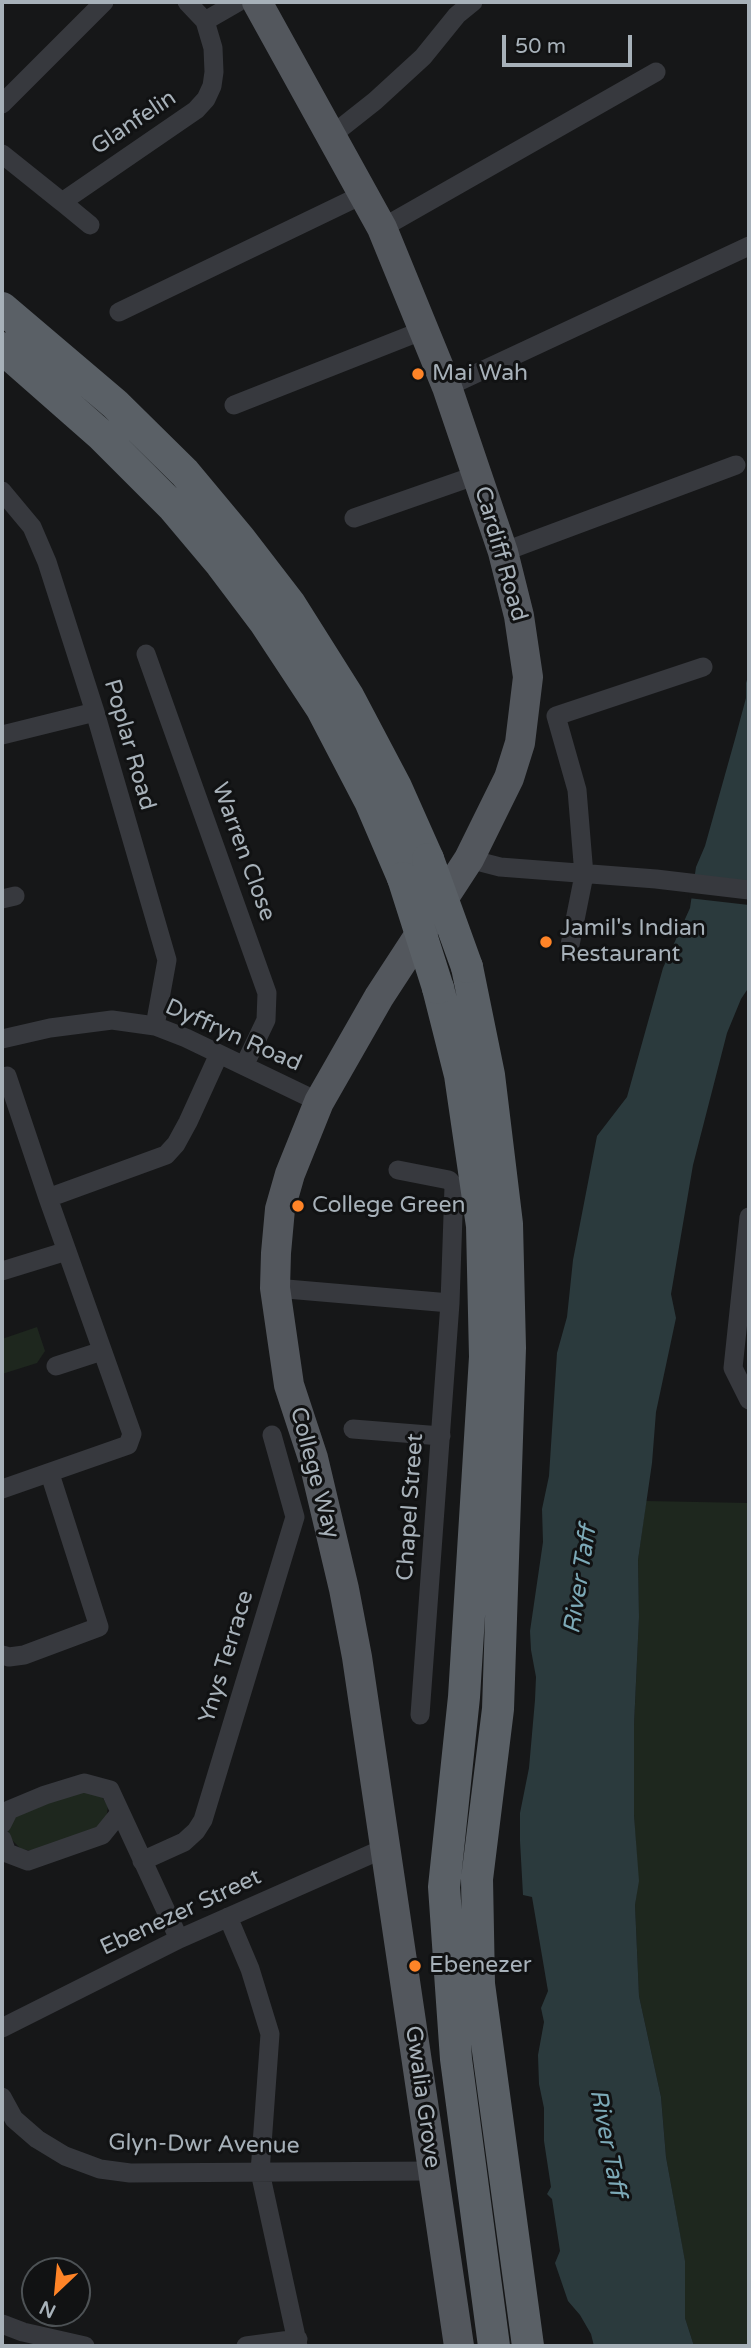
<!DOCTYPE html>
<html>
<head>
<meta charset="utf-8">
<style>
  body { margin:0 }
  #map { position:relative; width:751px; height:2348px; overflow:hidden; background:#161718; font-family:"Varela Round",sans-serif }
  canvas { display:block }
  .frame { position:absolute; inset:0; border:4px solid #a7b1b9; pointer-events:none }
  .north { position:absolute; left:21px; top:2257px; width:70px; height:70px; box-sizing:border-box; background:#111213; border:2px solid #4d5255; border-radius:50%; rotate:206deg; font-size:19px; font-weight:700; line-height:28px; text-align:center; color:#a7b1b9 }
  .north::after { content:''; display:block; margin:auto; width:24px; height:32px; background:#ff8427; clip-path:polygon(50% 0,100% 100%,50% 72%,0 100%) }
  .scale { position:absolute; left:502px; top:35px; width:130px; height:32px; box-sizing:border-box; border:4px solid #a7b1b9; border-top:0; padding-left:9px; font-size:21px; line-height:24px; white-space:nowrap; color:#a7b1b9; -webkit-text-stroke:5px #111213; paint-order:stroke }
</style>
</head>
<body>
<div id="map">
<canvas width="751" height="2348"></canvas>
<div class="frame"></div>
<div class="north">N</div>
<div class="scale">50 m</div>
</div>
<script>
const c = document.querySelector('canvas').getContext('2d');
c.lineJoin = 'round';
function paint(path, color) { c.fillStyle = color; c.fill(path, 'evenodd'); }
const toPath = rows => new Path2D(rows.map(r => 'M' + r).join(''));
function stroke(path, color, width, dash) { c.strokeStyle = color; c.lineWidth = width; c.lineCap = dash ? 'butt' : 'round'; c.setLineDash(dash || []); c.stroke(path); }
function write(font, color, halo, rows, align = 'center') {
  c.font = font + ' "Varela Round",sans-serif'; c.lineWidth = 6; c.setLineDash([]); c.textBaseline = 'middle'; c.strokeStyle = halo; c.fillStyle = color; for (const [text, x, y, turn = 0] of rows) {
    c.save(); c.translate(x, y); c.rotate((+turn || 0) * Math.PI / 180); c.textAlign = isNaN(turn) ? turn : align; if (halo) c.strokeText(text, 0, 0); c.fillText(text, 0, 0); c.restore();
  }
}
paint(toPath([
  [37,1327,45,1351,37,1363,2,1374,2,1339],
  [646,1501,749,1503,749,2346,694,2346,685,2318,685,2262,666,2157,661,2097,639,1996,635,1905,638,1881,634,1815,634,1725,639,1617,638,1560],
  [74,1789,102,1797,108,1806,106,1820,98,1827,39,1852,21,1849,10,1838,7,1827,13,1815]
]), '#1e271e');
paint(toPath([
  [749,673,749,987,741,999,727,1033,693,1165,671,1294,676,1318,656,1412,652,1463,638,1560,639,1617,634,1725,634,1815,639,1881,635,1905,639,1996,661,2097,666,2157,685,2261,685,2318,694,2346,594,2346,591,2334,580,2315,568,2301,555,2263,560,2251,552,2199,547,2194,551,2187,544,2141,544,2108,539,2084,538,2055,544,2022,541,2008,548,1991,532,1897,523,1895,520,1841,520,1813,529,1768,535,1700,536,1677,531,1650,530,1631,543,1542,542,1509,549,1476,557,1353,567,1317,573,1260,597,1136,627,1097,663,968,690,908,696,867,705,846,735,739,746,698,746,683]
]), '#2b3a3d');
paint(toPath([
  [691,878,749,884,749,905,688,898]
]), '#161718');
stroke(toPath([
  [205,21,238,2],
  [2,104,104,2],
  [332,135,375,101,423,57,457,15,473,2],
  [2,154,62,202,196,110,206,99,212,86,214,72,213,48,205,21,187,2],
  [62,202,90,225],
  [382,228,656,72],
  [119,312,364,194],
  [447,387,749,246],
  [234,405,424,330],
  [2,491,32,527,47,562,95,712,167,960,155,1026],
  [354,518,477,475],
  [503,552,736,465],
  [146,654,267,993,266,1020,244,1066],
  [2,735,95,712],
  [469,859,500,867,656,879,749,890],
  [2,899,15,896],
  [569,950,584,875,577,790,556,716,703,667],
  [2,1039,50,1028,112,1020,155,1026,186,1038,319,1102],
  [7,1076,48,1198],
  [398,1170,449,1180,454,1186,450,1303,420,1715],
  [749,1217,733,1368,749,1400],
  [2,1271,67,1251],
  [275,1288,450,1303],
  [56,1366,102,1351],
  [353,1429,441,1436],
  [2,1489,128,1445,132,1434,48,1198,166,1155,176,1144,188,1122,219,1054],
  [2,1655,9,1657,24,1655,99,1627,50,1474],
  [2,1824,9,1810,45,1795,84,1783,110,1790,179,1939],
  [2,1839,7,1853,28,1861,102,1835,119,1814],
  [142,1861,184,1842,196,1831,203,1820,295,1517,272,1435],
  [228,1917,250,1969,270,2034,260,2172,298,2346],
  [2,2028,179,1939,385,1848],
  [2,2097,14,2119,37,2139,65,2156,100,2169,130,2173,433,2171],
  [2,2324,23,2332,85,2346],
  [246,2346,298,2339]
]), '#37393e', 19);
stroke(toPath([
  [257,2,382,228,447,387,503,552,519,616,528,677,520,743,509,778,469,859,379,997,319,1102,290,1174,280,1209,276,1253,275,1288,289,1385,313,1458,344,1589,357,1657,459,2346]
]), '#53575d', 30);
stroke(toPath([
  [2,308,115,404,185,473,240,539,290,604,348,696,396,787,428,859],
  [2,348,101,435,173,507,221,564,264,621,322,709,370,801,403,878],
  [467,967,489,1075,507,1224,510,1348,498,1709,477,1879,479,1984,528,2346],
  [438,988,460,1075,482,1226,485,1357,464,1697,444,1887,456,2059,494,2346]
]), '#5a6066', 32);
stroke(toPath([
  [428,859,467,967],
  [403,878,438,988]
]), '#5a6066', 32);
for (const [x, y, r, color] of [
  [418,374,7,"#ff8427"],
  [546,942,7,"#ff8427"],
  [298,1206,7,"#ff8427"],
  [415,1966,7,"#ff8427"]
]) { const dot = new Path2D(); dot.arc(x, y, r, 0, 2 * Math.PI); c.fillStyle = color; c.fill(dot); stroke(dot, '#111213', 2.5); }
write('23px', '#a7b1b9', '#111213', [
  ["Glanfelin",134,123,-34],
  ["Cardiff Road",500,554,74],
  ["Poplar Road",129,745,74],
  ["Warren Close",243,852,70],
  ["Dyffryn Road",233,1036,24],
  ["College Way",314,1473,75],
  ["Chapel Street",411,1507,-86],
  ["Ynys Terrace",227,1657,-73],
  ["Ebenezer Street",181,1913,-25],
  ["Gwalia Grove",422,2097,82],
  ["Glyn-Dwr Avenue",204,2145,1]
]);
write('23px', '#a7b1b9', '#111213', [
  ["Mai Wah",432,374],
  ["Jamil's Indian",560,929],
  ["Restaurant",560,955],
  ["College Green",312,1206],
  ["Ebenezer",429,1966]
], 'left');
write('italic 24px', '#7ca9b7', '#111213', [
  ["River Taff",581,1580,-81],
  ["River Taff",607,2143,79]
]);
</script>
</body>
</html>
